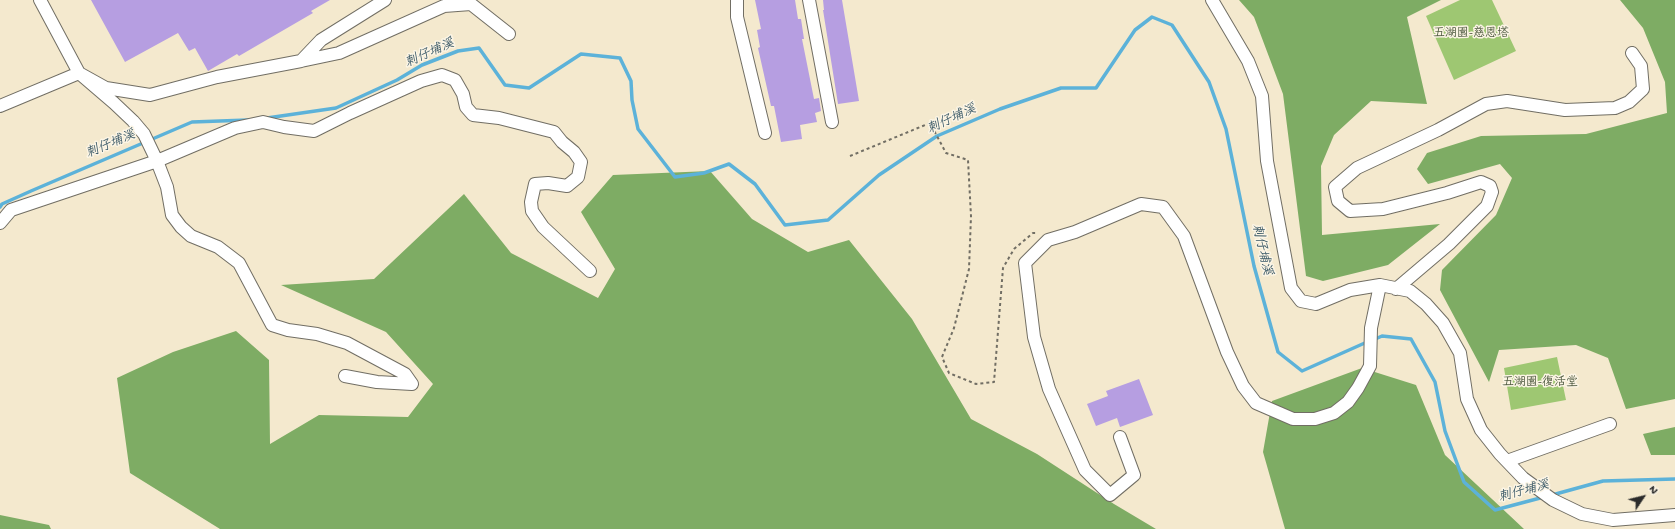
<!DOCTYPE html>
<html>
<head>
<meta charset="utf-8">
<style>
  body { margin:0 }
  #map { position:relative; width:1675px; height:529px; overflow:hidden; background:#f4e9ce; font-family:"Gochi Hand",sans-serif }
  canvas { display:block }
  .north { position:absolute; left:1623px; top:477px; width:40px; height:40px; -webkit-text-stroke:3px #fcf5e5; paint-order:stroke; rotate:55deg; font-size:11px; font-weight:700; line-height:16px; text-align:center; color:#2b2b2b }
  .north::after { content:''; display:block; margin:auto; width:14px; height:18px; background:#2b2b2b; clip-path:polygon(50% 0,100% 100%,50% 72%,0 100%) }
</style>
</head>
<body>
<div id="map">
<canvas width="1675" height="529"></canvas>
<div class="north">N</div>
</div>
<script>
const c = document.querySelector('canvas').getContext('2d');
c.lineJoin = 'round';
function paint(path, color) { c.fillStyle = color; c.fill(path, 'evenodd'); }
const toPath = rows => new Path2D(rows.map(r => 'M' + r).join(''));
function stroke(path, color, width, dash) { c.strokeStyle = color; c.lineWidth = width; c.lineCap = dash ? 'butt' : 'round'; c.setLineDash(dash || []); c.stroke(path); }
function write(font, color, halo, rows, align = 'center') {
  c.font = font + ' "Gochi Hand","LXGW WenKai TC",sans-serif'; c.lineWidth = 3; c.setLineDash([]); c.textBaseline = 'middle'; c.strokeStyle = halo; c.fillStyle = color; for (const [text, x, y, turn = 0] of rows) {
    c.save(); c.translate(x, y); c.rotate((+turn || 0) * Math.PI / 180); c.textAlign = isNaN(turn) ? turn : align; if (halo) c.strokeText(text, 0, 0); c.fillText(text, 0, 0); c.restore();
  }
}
paint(toPath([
  [1460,0,1492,0,1516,51,1454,80,1426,16],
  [1557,357,1566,400,1511,410,1504,368]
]), '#9ec772');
paint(toPath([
  [1239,0,1441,0,1407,17,1427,104,1371,101,1334,135,1321,166,1322,235,1440,224,1388,265,1323,281,1306,276,1283,94,1254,17],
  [1620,0,1675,0,1675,399,1626,409,1608,358,1576,345,1499,350,1489,382,1440,290,1442,270,1496,215,1512,178,1500,164,1428,184,1417,169,1427,153,1481,136,1586,134,1667,113,1665,82,1643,28],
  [710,171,752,219,808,252,849,240,912,319,971,419,1037,454,1114,504,1156,529,220,529,130,473,117,378,173,352,236,331,269,360,270,444,319,415,408,417,433,384,386,332,281,285,374,279,464,194,511,253,598,298,615,269,581,212,613,175],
  [1362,368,1416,385,1445,455,1524,529,1285,529,1263,452,1272,401],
  [1675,427,1675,455,1651,455,1643,434],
  [0,515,49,525,51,529,0,529]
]), '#7eac64');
stroke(toPath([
  [267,118,336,108,397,80,422,65,458,51,479,48,505,85,529,88,581,54,620,58,631,81,632,100,638,129,675,177,704,173,729,164,755,184,785,225,828,220,879,175,937,136,1000,109,1061,88,1096,88,1135,30,1152,17,1172,25,1209,82,1226,129,1254,266,1278,352,1302,371,1367,342],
  [0,207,2,204,31,191,192,122,248,120],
  [1373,340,1382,336,1411,339,1435,382,1445,431,1464,482,1495,510,1544,497],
  [1552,495,1603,481,1675,479]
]), '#5cb2d9', 3.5);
paint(toPath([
  [91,0,330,0,311,11,313,13,239,56,237,54,208,71,195,48,189,51,178,33,125,62],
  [755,0,795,0,798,19,801,19,804,39,802,39,814,99,819,98,821,111,815,113,817,122,800,125,802,139,781,142,774,106,771,106,758,48,760,47,757,30,761,29],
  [823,0,842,0,859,101,838,104,823,10,824,10],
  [1139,379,1153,415,1120,427,1117,418,1096,426,1087,404,1108,396,1106,391]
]), '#b69ee1');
const minor = toPath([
  [40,0,79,73,114,103,133,121,144,134,157,161,167,187,172,215,181,227,191,236,218,247,239,263,272,325,288,330,317,334,347,343,405,374,412,384,377,382,345,376],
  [737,0,737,17,765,133],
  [809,0,832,122],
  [1212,0,1248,61,1262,96,1267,161,1291,288,1301,301,1316,304,1350,290,1380,285,1410,291,1426,304,1443,323,1460,353,1467,399,1481,430,1500,454,1523,478,1553,500,1582,514,1613,520,1675,515],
  [301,61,339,53,444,6,471,4,509,34],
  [0,106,79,73,106,88,150,95,217,77,301,61,321,40,385,0],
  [0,223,11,210,157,161,235,128,263,122,284,127,314,131,350,113,421,81,442,75,455,80,463,94,466,107,473,115,499,118,554,132,562,142,574,152,581,162,578,177,567,186,548,183,535,184,531,202,532,211,543,227,590,271],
  [1396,289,1449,244,1487,206,1492,192,1490,186,1481,182,1447,193,1383,209,1350,211,1338,201,1335,187,1357,168,1438,130,1486,104,1507,101,1565,110,1615,108,1629,102,1643,89,1641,66,1632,53],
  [1120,437,1134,475,1110,495,1085,470,1049,389,1034,337,1025,263,1048,240,1075,232,1141,204,1163,207,1184,236,1227,352,1243,386,1256,403,1293,419,1315,419,1334,413,1348,402,1358,388,1370,366,1371,328,1380,285],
  [1507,461,1610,424]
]);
stroke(minor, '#716e64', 14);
stroke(toPath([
  [850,156,930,123,946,153,968,160,971,216,969,269,954,328,942,357,949,373,976,384,994,382,1003,268,1014,249,1033,233,1038,233]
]), '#716e64', 2, [3, 3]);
stroke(minor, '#fff', 12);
write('12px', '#4e5a40', '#fcf5e5', [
  ["五湖園-慈恩塔",1471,34],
  ["五湖園-復活堂",1540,383]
]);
write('italic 13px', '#3c5a68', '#fcf5e5', [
  ["刺仔埔溪",430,54,-24],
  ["刺仔埔溪",952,120,-25],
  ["刺仔埔溪",111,145,-23],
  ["刺仔埔溪",1261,250,77],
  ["刺仔埔溪",1524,492,-15]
]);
</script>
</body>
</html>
